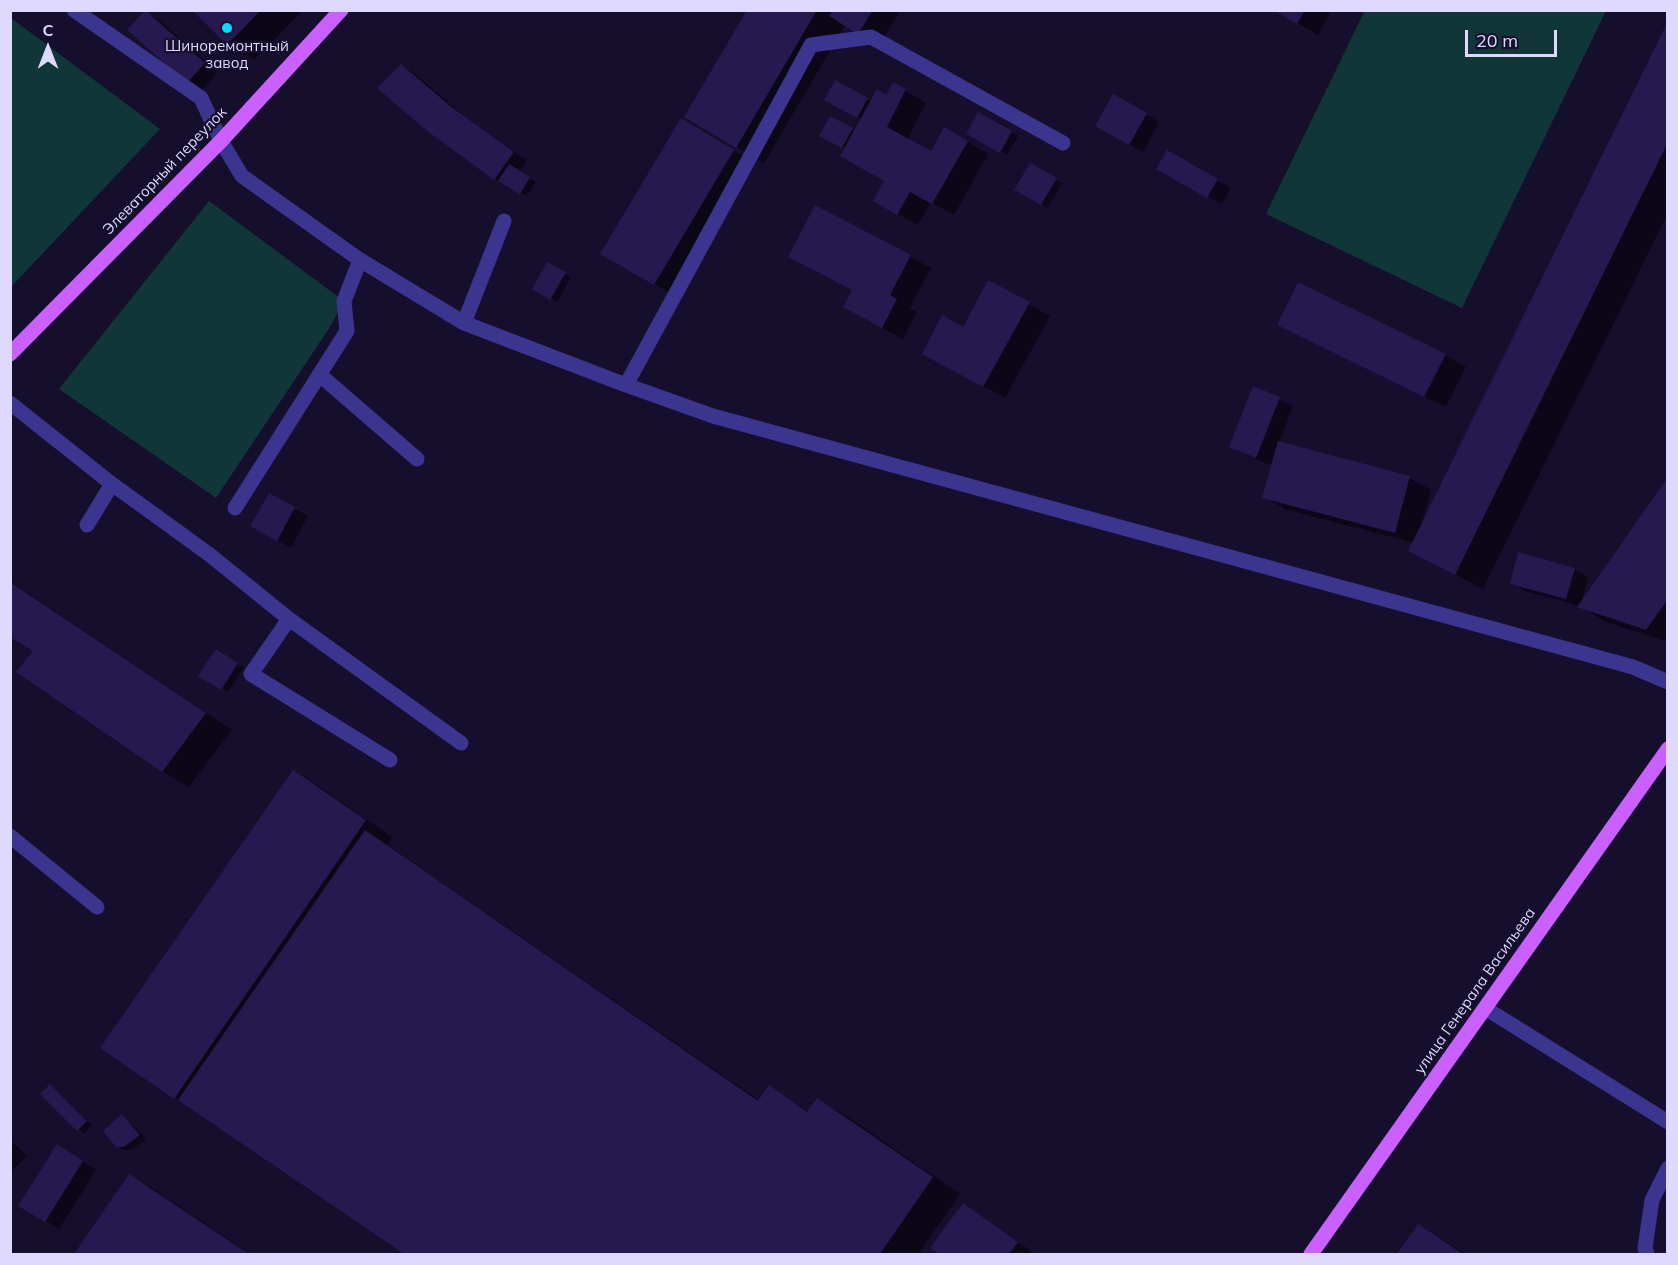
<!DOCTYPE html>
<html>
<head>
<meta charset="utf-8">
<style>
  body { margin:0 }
  #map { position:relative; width:1678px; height:1265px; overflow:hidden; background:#150e2c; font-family:Mulish,sans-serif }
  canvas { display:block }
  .frame { position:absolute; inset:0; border:12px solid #dfd9ff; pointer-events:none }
  .north { position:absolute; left:18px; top:18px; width:60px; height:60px; -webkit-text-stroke:4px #150e2c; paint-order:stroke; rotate:0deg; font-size:16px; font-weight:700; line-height:24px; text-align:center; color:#dfd9ff }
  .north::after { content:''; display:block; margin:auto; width:21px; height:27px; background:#dfd9ff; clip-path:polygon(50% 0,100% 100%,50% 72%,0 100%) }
  .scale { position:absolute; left:1465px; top:30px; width:92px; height:27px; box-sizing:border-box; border:3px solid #dfd9ff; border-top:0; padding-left:8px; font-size:18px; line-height:21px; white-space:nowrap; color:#dfd9ff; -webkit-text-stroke:4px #150e2c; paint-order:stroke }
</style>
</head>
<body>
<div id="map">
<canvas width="1678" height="1265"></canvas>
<div class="frame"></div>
<div class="north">С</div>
<div class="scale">20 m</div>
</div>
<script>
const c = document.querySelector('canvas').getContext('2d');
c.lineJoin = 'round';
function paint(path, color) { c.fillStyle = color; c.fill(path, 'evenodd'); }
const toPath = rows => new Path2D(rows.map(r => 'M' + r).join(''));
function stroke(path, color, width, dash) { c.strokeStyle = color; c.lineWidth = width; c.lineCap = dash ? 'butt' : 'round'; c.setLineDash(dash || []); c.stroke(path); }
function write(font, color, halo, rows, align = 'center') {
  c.font = font + ' Mulish,sans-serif'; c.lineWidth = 4.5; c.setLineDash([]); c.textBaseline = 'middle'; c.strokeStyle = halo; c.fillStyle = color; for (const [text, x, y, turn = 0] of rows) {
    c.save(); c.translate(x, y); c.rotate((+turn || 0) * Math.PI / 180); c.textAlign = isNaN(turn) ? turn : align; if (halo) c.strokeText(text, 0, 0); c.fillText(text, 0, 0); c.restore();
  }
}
paint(toPath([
  [1365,10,1606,11,1462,308,1266,214],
  [11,18,160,129,11,287,10,287],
  [209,201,344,301,330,327,216,498,59,389]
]), '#113637');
paint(toPath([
  [194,10,303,10,255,59,228,44],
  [749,10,901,10,879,45,845,25,764,163,686,117],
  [1276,10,1332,10,1318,35],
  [145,12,159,20,218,72,202,90,188,82],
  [1668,25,1668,213,1483,589,1410,551,1414,543,1285,509,1264,497,1272,466,1230,447,1254,388,1293,406,1279,443,1410,478,1431,490,1422,523,1423,524],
  [401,66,415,74,463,115,527,161,519,172,536,182,527,196,495,179],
  [836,82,872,102,887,97,894,84,926,103,907,140,931,153,945,129,988,154,954,215,931,202,918,225,875,201,886,181,846,149,821,135,831,118,855,132,862,120,826,99],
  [1114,97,1159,122,1143,152,1097,126],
  [979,114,1018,136,1007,155,968,133],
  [681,120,754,163,675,296,602,253],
  [1167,152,1231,188,1222,204,1158,169],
  [1030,165,1062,183,1048,208,1016,190],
  [816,207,931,268,910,308,917,312,903,339,865,319],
  [548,264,571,277,557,302,534,289],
  [989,282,1050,316,1005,398,944,365],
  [1299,336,1445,355,1466,367,1446,407],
  [1668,479,1668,642,1606,622,1580,606,1525,591,1512,583,1574,569,1588,577,1581,605],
  [269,495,308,516,291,548,252,526],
  [10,581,232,730,189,787,162,771,35,650,10,635],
  [216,651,244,668,228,692,200,675],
  [293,772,320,787,392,837,387,845,760,1101,769,1087,809,1112,818,1100,845,1115,960,1194,918,1254,406,1254,175,1097],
  [50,1086,56,1090,92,1125,85,1133,78,1129],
  [122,1116,128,1120,146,1139,131,1150,124,1150,117,1146],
  [10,1140,27,1156,10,1173],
  [71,1154,96,1170,59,1229,20,1205],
  [130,1176,157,1191,250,1254,76,1254],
  [964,1205,1031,1251,1029,1254,942,1254,932,1248],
  [1418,1226,1446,1242,1465,1254,1399,1254]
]), '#0007');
paint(toPath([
  [145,10,205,63,187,83,127,30],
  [192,10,261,10,227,45],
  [747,10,817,10,736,148,684,117],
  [833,10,873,10,858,34,829,16],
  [1273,10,1305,10,1297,24],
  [1668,21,1668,142,1455,575,1408,551],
  [401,64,449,105,514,152,494,180,426,130,377,88],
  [835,80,868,98,857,118,824,100],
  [893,82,906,89,887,127,931,151,944,127,968,141,932,204,910,192,897,215,873,201,884,181,840,156,877,89,886,95],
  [1113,94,1147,113,1129,145,1095,126],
  [978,112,1012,131,1000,153,966,134],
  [830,116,853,128,842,148,819,136],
  [681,118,734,150,654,285,600,254],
  [1167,150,1218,179,1207,198,1156,169],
  [1030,163,1057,178,1041,205,1014,190],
  [509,164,530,177,520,194,498,181],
  [815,205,911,255,890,295,897,299,882,328,843,307,852,290,788,257],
  [547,262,566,272,550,300,532,289],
  [988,280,1030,302,983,387,922,354,942,315,963,327],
  [1298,282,1446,354,1424,397,1277,325],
  [1253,386,1280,397,1256,458,1229,447],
  [1278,441,1410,476,1395,533,1262,498],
  [1668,477,1668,599,1646,630,1577,607],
  [269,493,295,507,277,541,250,526],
  [1518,552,1575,568,1566,599,1510,584],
  [10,582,206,713,162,772,16,672,33,651,10,637],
  [216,649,238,663,221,690,198,676],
  [293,770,366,820,174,1099,100,1048],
  [365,830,758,1101,769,1085,807,1112,817,1098,933,1177,880,1254,404,1254,178,1100],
  [50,1084,87,1121,77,1131,40,1094],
  [122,1114,140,1135,124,1147,116,1147,103,1131],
  [57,1144,83,1161,45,1222,18,1206],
  [129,1174,249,1254,74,1254],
  [963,1203,1018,1242,1009,1254,939,1254,930,1248],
  [1418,1224,1463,1254,1397,1254]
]), '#26194f');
stroke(toPath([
  [74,10,201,98,221,141,242,176,360,260,464,323,626,385,713,416,1633,667,1668,682],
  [464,323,504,221],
  [320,375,417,459],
  [626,385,811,45,871,37,1063,143],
  [10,403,112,484,210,555,289,619,461,743],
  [235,508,347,331,344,301,360,260],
  [87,525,112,484],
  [289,619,251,674,390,760],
  [10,836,97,907],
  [1485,1008,1668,1122],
  [1647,1254,1645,1248,1652,1200,1668,1168]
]), '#3c358f', 15);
stroke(toPath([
  [10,354,221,141,341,10],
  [1311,1254,1668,749]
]), '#ca60ff', 15);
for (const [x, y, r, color] of [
  [227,28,6,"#05dcff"]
]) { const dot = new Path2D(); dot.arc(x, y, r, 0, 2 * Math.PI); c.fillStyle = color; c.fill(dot); stroke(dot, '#150e2c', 2); }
write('15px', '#dfd9ff', '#150e2c', [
  ["Шиноремонтный",227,46],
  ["завод",227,63]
]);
write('15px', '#dfd9ff', '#150e2c', [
  ["Элеваторный переулок",165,171,-46],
  ["улица Генерала Васильева",1475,991,-55]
]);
</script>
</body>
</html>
